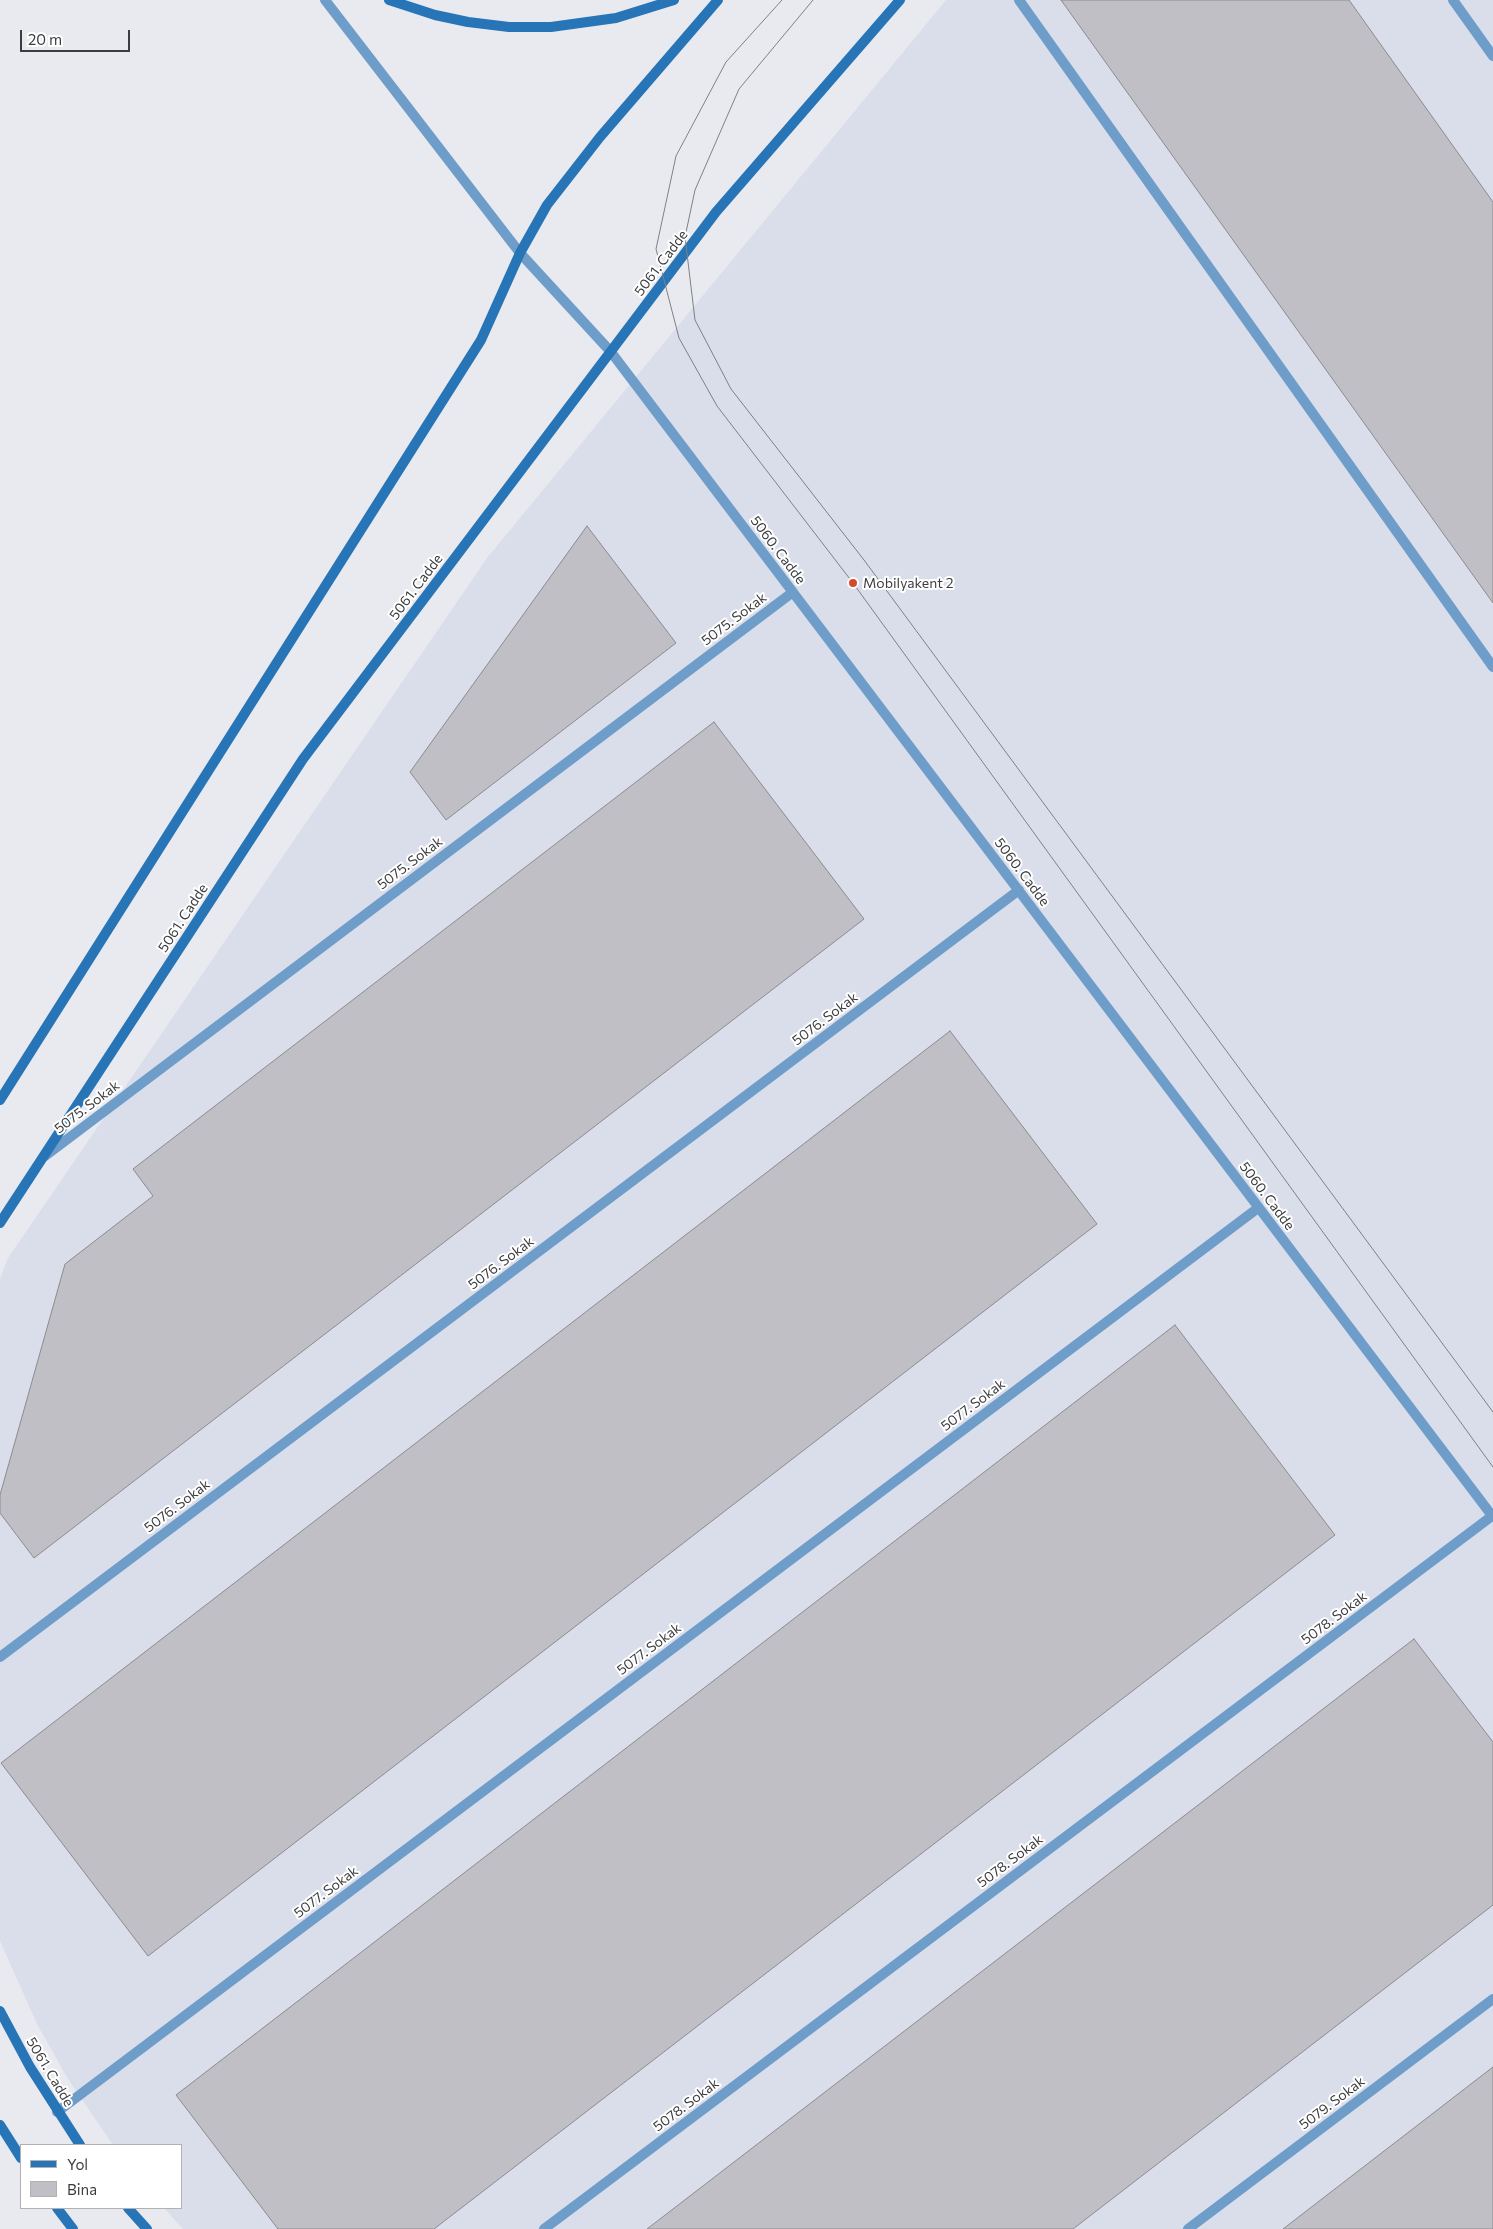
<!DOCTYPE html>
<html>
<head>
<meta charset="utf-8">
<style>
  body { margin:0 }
  #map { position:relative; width:1493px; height:2229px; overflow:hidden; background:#e8eaf0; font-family:Commissioner,sans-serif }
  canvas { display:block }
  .legend { position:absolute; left:20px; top:2144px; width:162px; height:65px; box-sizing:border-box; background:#fff; border:1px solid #b1b1b2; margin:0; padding:6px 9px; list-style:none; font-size:15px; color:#3c3d3f }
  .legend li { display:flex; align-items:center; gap:10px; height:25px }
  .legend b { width:25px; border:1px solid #b1b1b2 }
  .scale { position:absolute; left:20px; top:30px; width:110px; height:22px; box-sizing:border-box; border:2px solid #3c3d3f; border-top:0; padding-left:6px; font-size:15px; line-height:18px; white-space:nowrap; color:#3c3d3f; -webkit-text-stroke:4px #fff; paint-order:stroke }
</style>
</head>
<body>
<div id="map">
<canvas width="1493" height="2229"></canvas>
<ul class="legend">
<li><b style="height:6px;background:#2775b6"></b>Yol</li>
<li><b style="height:14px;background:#c0bfc5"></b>Bina</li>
</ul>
<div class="scale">20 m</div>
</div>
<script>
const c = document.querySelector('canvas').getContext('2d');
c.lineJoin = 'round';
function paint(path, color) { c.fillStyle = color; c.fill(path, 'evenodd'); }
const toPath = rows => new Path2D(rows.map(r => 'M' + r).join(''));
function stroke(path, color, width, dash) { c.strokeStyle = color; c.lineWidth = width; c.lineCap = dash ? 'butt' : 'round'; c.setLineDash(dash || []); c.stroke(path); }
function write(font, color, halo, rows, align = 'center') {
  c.font = font + ' Commissioner,sans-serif'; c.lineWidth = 4; c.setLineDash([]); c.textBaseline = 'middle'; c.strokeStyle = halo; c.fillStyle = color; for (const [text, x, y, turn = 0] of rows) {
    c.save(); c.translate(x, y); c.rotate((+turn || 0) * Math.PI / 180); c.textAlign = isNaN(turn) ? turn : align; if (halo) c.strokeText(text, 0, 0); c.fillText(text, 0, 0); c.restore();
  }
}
paint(toPath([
  [946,0,1493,0,1493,2229,183,2229,164,2208,181,2208,181,2145,113,2145,68,2079,37,2024,0,1941,0,1279,8,1258,487,558]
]), '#dadeea');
const building = toPath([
  [1061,0,1349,0,1493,202,1493,603,1061,0],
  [587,526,676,643,446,820,410,772,587,526],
  [714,722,864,919,34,1558,0,1513,0,1495,65,1264,153,1196,133,1169,714,722],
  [950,1031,1097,1224,148,1956,1,1763,950,1031],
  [1175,1325,1335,1535,434,2229,278,2229,176,2095,1175,1325],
  [1414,1639,1493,1742,1493,1905,1073,2229,647,2229,1414,1639],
  [1493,2067,1493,2229,1283,2229,1493,2067]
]);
paint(building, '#c0bfc5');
stroke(building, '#8c8b91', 1);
stroke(toPath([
  [325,0,520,253,611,352,1493,1517],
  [1019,0,1493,667],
  [1453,0,1493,56],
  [45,1156,793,592],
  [0,1657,1019,890],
  [57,2112,1258,1208],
  [544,2229,1492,1516],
  [1188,2229,1493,1999]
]), '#6e9dc9', 10);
stroke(toPath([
  [389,0,435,15,468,22,509,27,551,27,616,18,674,0],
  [0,1100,481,340,520,253,547,205,600,137,718,0],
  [0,1223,303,759,716,212,900,0],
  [0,2011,30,2067,80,2145],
  [0,2125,21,2158],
  [57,2208,73,2229],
  [128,2208,147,2229]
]), '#2775b6', 10);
stroke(toPath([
  [782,0,726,62,676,156,656,249,679,338,717,406,853,583,1493,1467],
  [813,0,739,89,695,190,685,237,695,320,731,389,864,560,1493,1412]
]), '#7f8084', 1);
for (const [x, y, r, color] of [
  [853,583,5,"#d54a2c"]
]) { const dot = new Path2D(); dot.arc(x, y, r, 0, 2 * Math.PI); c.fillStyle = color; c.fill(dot); stroke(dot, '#fff', 2); }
write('14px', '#3c3d3f', '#fff', [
  ["5061. Cadde",661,263,-53],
  ["5060. Cadde",778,550,53],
  ["5061. Cadde",416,587,-53],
  ["5075. Sokak",734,619,-37],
  ["5075. Sokak",410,863,-37],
  ["5060. Cadde",1022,872,53],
  ["5061. Cadde",183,918,-57],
  ["5076. Sokak",825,1019,-37],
  ["5075. Sokak",87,1107,-37],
  ["5060. Cadde",1267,1196,53],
  ["5076. Sokak",501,1263,-37],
  ["5077. Sokak",973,1405,-37],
  ["5076. Sokak",177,1506,-37],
  ["5078. Sokak",1334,1618,-37],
  ["5077. Sokak",649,1649,-37],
  ["5078. Sokak",1010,1861,-37],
  ["5077. Sokak",326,1892,-37],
  ["5061. Cadde",50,2072,59],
  ["5079. Sokak",1332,2103,-37],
  ["5078. Sokak",686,2105,-37]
]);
write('14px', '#3c3d3f', '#fff', [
  ["Mobilyakent 2",863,583]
], 'left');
</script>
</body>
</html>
